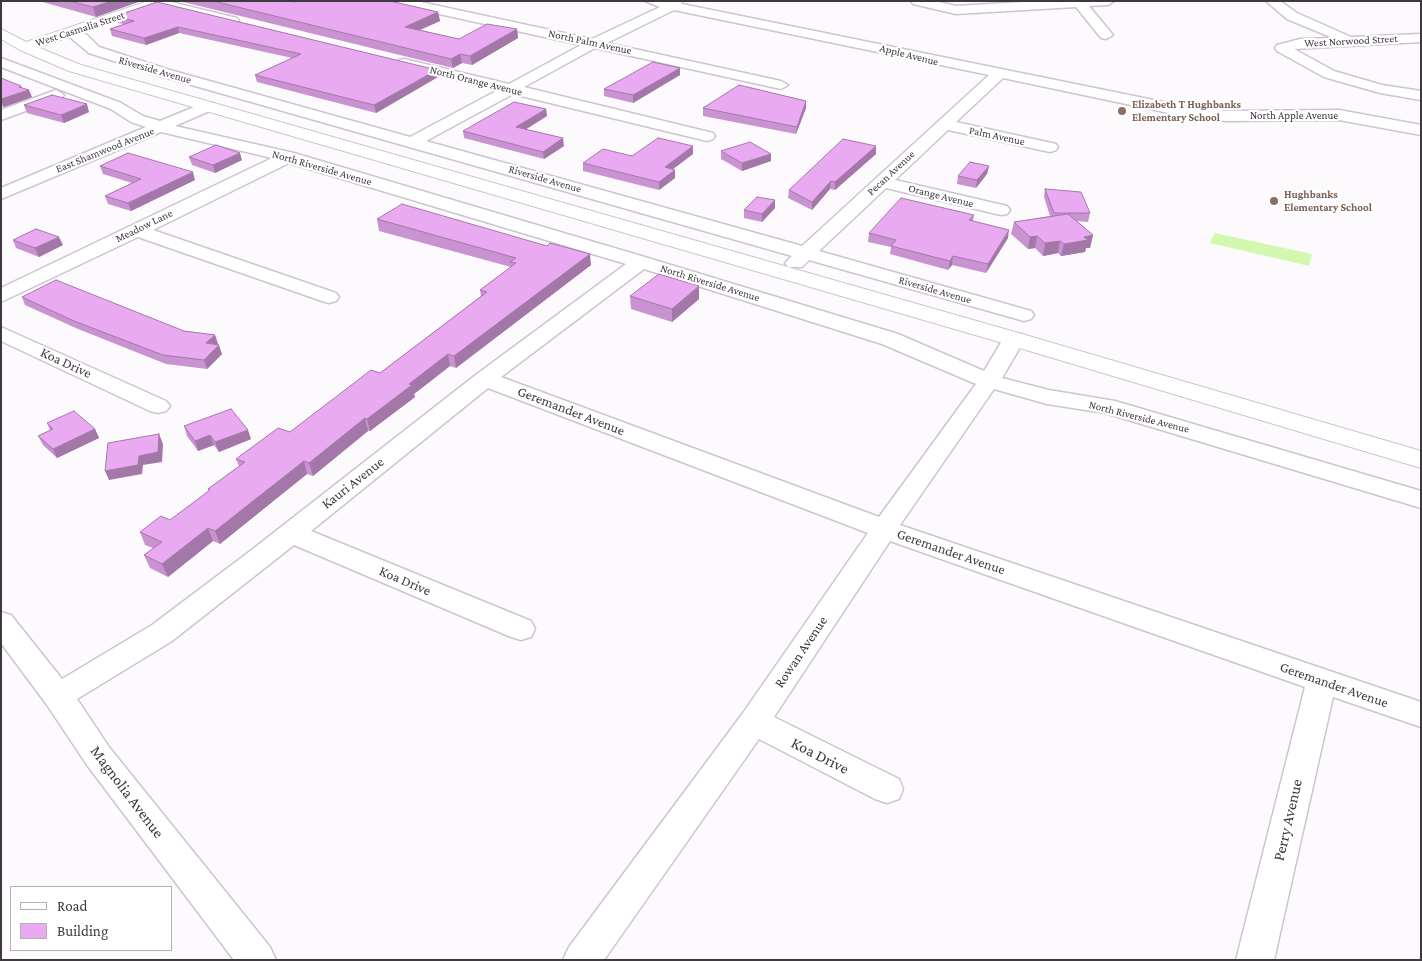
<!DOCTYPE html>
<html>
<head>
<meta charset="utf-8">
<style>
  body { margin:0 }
  #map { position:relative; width:1422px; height:961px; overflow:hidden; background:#fdfafd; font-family:"Crimson Pro",serif }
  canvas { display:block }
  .frame { position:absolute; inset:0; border:2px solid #3e393f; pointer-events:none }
  .legend { position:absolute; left:10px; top:886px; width:162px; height:65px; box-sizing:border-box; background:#fff; border:1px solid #b2b0b2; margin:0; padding:6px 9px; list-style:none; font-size:15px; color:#3e393f }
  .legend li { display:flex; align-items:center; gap:10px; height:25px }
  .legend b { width:25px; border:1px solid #b2b0b2 }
</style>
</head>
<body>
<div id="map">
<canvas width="1422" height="961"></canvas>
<div class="frame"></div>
<ul class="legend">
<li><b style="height:6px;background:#fff"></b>Road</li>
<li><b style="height:14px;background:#eaaaf2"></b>Building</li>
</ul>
</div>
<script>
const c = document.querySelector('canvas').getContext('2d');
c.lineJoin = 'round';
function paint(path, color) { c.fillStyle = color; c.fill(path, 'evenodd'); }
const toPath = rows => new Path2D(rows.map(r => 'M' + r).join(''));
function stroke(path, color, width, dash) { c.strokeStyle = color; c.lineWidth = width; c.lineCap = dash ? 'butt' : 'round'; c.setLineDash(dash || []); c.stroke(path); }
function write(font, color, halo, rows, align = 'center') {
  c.font = font + ' "Crimson Pro",serif'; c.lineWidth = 4.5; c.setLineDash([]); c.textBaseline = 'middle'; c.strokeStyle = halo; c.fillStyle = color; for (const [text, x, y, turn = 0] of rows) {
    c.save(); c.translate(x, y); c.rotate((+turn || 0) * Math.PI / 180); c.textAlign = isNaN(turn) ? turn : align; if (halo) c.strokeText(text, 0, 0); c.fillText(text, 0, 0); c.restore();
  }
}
paint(toPath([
  [1215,233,1312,254,1309,266,1210,243]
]), '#d3f7ae');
const street = toPath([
  [154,1,167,1,237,18,239,21,232,25,155,6,154,1],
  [392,1,416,1,592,39,660,7,645,1,680,1,682,4,1183,106,1226,111,1339,110,1421,125,1421,135,1339,120,1226,121,1183,116,1003,78,956,122,1056,144,1058,147,1056,150,1050,152,948,130,895,180,1007,206,1010,210,1007,214,1001,215,886,188,819,251,1031,311,1034,315,1031,319,1024,321,809,260,802,267,788,267,785,263,792,256,160,76,89,53,65,33,72,29,77,30,87,35,99,47,170,70,410,137,498,90,399,66,397,63,399,60,404,59,509,84,581,45,398,5,392,1],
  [674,10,989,75,802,246,426,141,513,94,707,141,713,139,715,136,713,133,524,87,595,48,781,89,788,85,781,81,607,43,674,10],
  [911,1,935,1,956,6,1040,1,1114,1,1108,5,1089,6,1113,35,1106,39,1101,38,1076,7,956,14,913,4,911,1],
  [1266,1,1280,1,1297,13,1351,37,1421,34,1421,42,1294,49,1334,71,1382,85,1421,91,1421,100,1380,93,1324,77,1277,51,1275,48,1277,45,1300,39,1333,38,1287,19,1266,1],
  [1,58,121,103,143,116,160,121,204,103,214,103,217,106,214,109,175,126,294,153,648,258,898,334,984,371,1006,334,1014,333,1022,334,1025,339,1002,378,1049,390,1115,401,1421,491,1421,508,1105,413,1047,404,994,389,900,525,1421,702,1421,727,1333,697,1274,960,1236,960,1305,687,890,541,774,717,899,779,903,789,899,799,887,803,875,799,759,739,604,960,563,960,569,947,743,713,868,533,488,388,311,531,531,621,535,629,531,637,521,640,511,637,294,545,172,641,77,699,109,747,270,947,276,960,234,960,87,765,47,705,1,643,1,612,11,615,62,679,152,625,249,552,477,374,626,264,289,163,153,230,336,293,339,297,336,301,329,303,322,301,138,237,1,302,1,288,272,158,161,132,1,199,1,188,146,127,131,122,111,109,1,67,1,58],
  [644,269,882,344,976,384,879,517,501,377,644,269],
  [56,90,64,95,61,98,1,120,1,110,56,90],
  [1,327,166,401,170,406,166,411,158,413,150,411,1,341,1,327]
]);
const secondary = toPath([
  [148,1,170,1,168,4,30,50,20,50,17,47,20,44,148,1]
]);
const primary = toPath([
  [1,29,30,44,81,65,1022,334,1421,451,1421,468,1006,344,69,71,20,50,1,39,1,29]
]);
stroke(street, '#cec3d2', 3);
stroke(secondary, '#cec3d2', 2);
stroke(primary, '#cec3d2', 2);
paint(street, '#fff');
paint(secondary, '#fff');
paint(primary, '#fff');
paint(toPath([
  [39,1,141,1,96,17],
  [179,1,290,1,438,12,440,21,420,30,459,39,517,29,518,38,472,65,462,63,453,68],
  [157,2,438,77,376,113,257,82,255,75,292,58,179,33,146,45,112,36,110,29,124,24,118,23,116,16],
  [680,75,633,103,604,96,604,89],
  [1,78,22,88,32,97,4,107,1,106],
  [24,105,89,112,64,123,27,113],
  [703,108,806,108,796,134,703,116],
  [546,109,547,116,526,129,564,146,544,159,464,138,463,131],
  [693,146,693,154,673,169,675,170,675,178,659,190,583,171,583,163],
  [721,151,771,154,771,161,742,171,721,159],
  [876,154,835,190,830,189,812,210,788,198,789,190],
  [189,157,242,160,215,173,192,165],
  [100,166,195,180,131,211,108,204,105,196,132,183,103,174],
  [989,166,987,174,976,188,957,184,958,176],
  [1045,189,1090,213,1088,222,1077,221,1093,235,1090,248,1086,248,1085,252,1061,256,1058,253,1043,256,1035,248,1028,249,1011,234,1014,222,1050,216,1044,197],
  [775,200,775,208,762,222,744,218,744,210],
  [974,215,973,221,1008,238,986,273,952,265,948,270,890,254,891,247,868,242,869,233],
  [377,219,591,265,456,368,450,366,414,394,415,397,370,431,368,431,313,476,307,474,220,544,213,541,168,577,150,568,144,555,153,548,145,545,140,532,170,520,209,491,208,489,239,466,236,459,290,432,380,373,481,296,480,290,511,267,379,231],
  [13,240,63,245,39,257,16,248],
  [630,296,699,299,672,322,631,309],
  [22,297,184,331,215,335,218,344,217,345,222,354,207,369,166,364,78,329,25,305],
  [47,423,95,429,99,438,57,458,43,445,38,436,50,430],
  [184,426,251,439,219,452,214,445,198,451,187,436]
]), '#c992d0');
paint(toPath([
  [112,1,141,1,96,17,93,7],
  [438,12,440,21,406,36,405,27],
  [178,27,179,33,146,45,144,38],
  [517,29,518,38,472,65,470,56],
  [460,54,462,63,453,68,451,59],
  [680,68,680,75,633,103,633,95],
  [437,70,438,77,376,113,374,105],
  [21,86,23,92,29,90,32,97,4,107,1,99],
  [806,101,806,108,796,134,797,127],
  [87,104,89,112,64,123,61,115],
  [546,109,547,116,517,135,516,127],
  [563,138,564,146,544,159,543,152],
  [693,146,693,154,665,175,665,167],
  [876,146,876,154,835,190,835,182],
  [240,153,242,160,215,173,213,165],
  [771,154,771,161,742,171,742,163],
  [989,166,987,174,976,188,977,180],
  [675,170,675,178,659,190,659,182],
  [193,172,195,180,131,211,128,203],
  [831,181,830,189,812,210,812,202],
  [775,200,775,208,762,222,762,214],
  [1009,230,1008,238,986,273,988,264],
  [1093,235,1090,248,1086,248,1085,252,1061,256,1064,244,1084,237],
  [1037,236,1035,248,1028,249,1030,237],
  [59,237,63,245,39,257,35,248],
  [1060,241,1058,253,1043,256,1045,243],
  [590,254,591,265,456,368,454,356],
  [953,256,952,265,948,270,950,261],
  [699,286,699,299,672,322,672,309],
  [215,335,218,344,209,352,206,343],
  [219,345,222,354,207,369,204,360],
  [448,354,450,366,414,394,415,397,370,431,367,419,409,384],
  [365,418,368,431,313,476,309,463],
  [95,429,99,438,57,458,53,449],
  [248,430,251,439,219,452,215,442],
  [159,434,163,444,162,462,143,465,142,474,109,480,105,471],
  [210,435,214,445,198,451,195,441],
  [304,461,307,474,220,544,215,531],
  [208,528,213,541,168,577,162,564]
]), '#a477a9');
const building = toPath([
  [69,1,112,1,93,7,69,1],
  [213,1,290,1,294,2,297,1,390,1,438,12,405,27,459,39,487,24,517,29,470,56,460,54,451,59,213,1],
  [157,2,437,70,374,105,255,75,301,54,178,27,144,38,110,29,134,21,116,16,157,2],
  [653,62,680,68,633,95,604,89,653,62],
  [1,78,21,86,19,87,29,90,1,99,1,78],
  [739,85,806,101,797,127,703,108,739,85],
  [52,95,87,104,61,115,24,105,52,95],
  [514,102,546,109,516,127,563,138,543,152,463,131,514,102],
  [658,138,693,146,665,167,675,170,659,182,583,163,603,149,632,156,658,138],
  [843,139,876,146,835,182,831,181,812,202,789,190,843,139],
  [750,142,771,154,742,163,721,151,750,142],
  [216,145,240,153,213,165,189,157,216,145],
  [128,153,193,172,128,203,105,196,141,179,100,166,128,153],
  [970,162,989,166,977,180,958,176,970,162],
  [1045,189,1081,192,1090,213,1054,213,1045,189],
  [757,197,775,200,762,214,744,210,757,197],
  [901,198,974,215,969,220,1009,230,988,264,953,256,950,261,891,246,896,240,869,233,901,198],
  [402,204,547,246,550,243,590,254,454,356,448,354,409,384,412,385,367,419,365,418,309,463,304,461,215,531,208,528,162,564,144,555,162,542,140,532,161,516,170,520,210,490,208,489,245,462,236,459,278,428,290,432,371,370,380,373,487,292,480,290,516,263,510,262,516,258,377,219,402,204],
  [1068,214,1093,235,1084,237,1088,240,1064,244,1060,241,1045,243,1037,236,1030,237,1014,222,1068,214],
  [36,229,59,237,35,248,13,240,36,229],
  [659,274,699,286,672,309,630,296,659,274],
  [56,280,184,331,215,335,206,343,219,345,204,360,163,355,74,321,22,297,56,280],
  [231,409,248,430,215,442,210,435,195,441,184,426,231,409],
  [74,411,95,429,53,449,38,436,53,429,47,423,74,411],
  [159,434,158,452,139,456,138,465,105,471,108,443,159,434]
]);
paint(building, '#eaaaf2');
stroke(building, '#a477a9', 1);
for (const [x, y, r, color] of [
  [1122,111,5,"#8d6e63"],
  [1274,201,5,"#8d6e63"]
]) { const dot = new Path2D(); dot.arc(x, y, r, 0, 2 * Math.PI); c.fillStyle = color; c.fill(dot); stroke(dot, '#fff', 2); }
write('11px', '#3e393f', '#fff', [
  ["West Casmalia Street",80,29,-18],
  ["West Norwood Street",1351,41,-3],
  ["North Palm Avenue",590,42,12],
  ["Apple Avenue",909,55,14],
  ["Riverside Avenue",155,70,16],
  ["North Orange Avenue",476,81,14],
  ["North Apple Avenue",1294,116],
  ["Palm Avenue",997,136,12],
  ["East Shamwood Avenue",105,150,-22],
  ["North Riverside Avenue",322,168,16],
  ["Pecan Avenue",891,173,-43],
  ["Riverside Avenue",545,179,16],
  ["Orange Avenue",941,196,14],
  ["Meadow Lane",144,226,-26],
  ["North Riverside Avenue",710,283,17],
  ["Riverside Avenue",935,290,16],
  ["North Riverside Avenue",1139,417,14]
]);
write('bold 11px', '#785e54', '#fff', [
  ["Elizabeth T Hughbanks",1132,105],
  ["Elementary School",1132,118],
  ["Hughbanks",1284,195],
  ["Elementary School",1284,208]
], 'left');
write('14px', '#3e393f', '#fff', [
  ["Koa Drive",66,363,25],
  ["Geremander Avenue",571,411,21],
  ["Kauri Avenue",353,483,-38],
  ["Geremander Avenue",951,552,19],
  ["Koa Drive",405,581,23],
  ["Rowan Avenue",801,652,-56],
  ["Geremander Avenue",1334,685,19]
]);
write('16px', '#3e393f', '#fff', [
  ["Koa Drive",820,756,27],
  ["Magnolia Avenue",127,792,53],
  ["Perry Avenue",1288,820,-77]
]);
</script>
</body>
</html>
